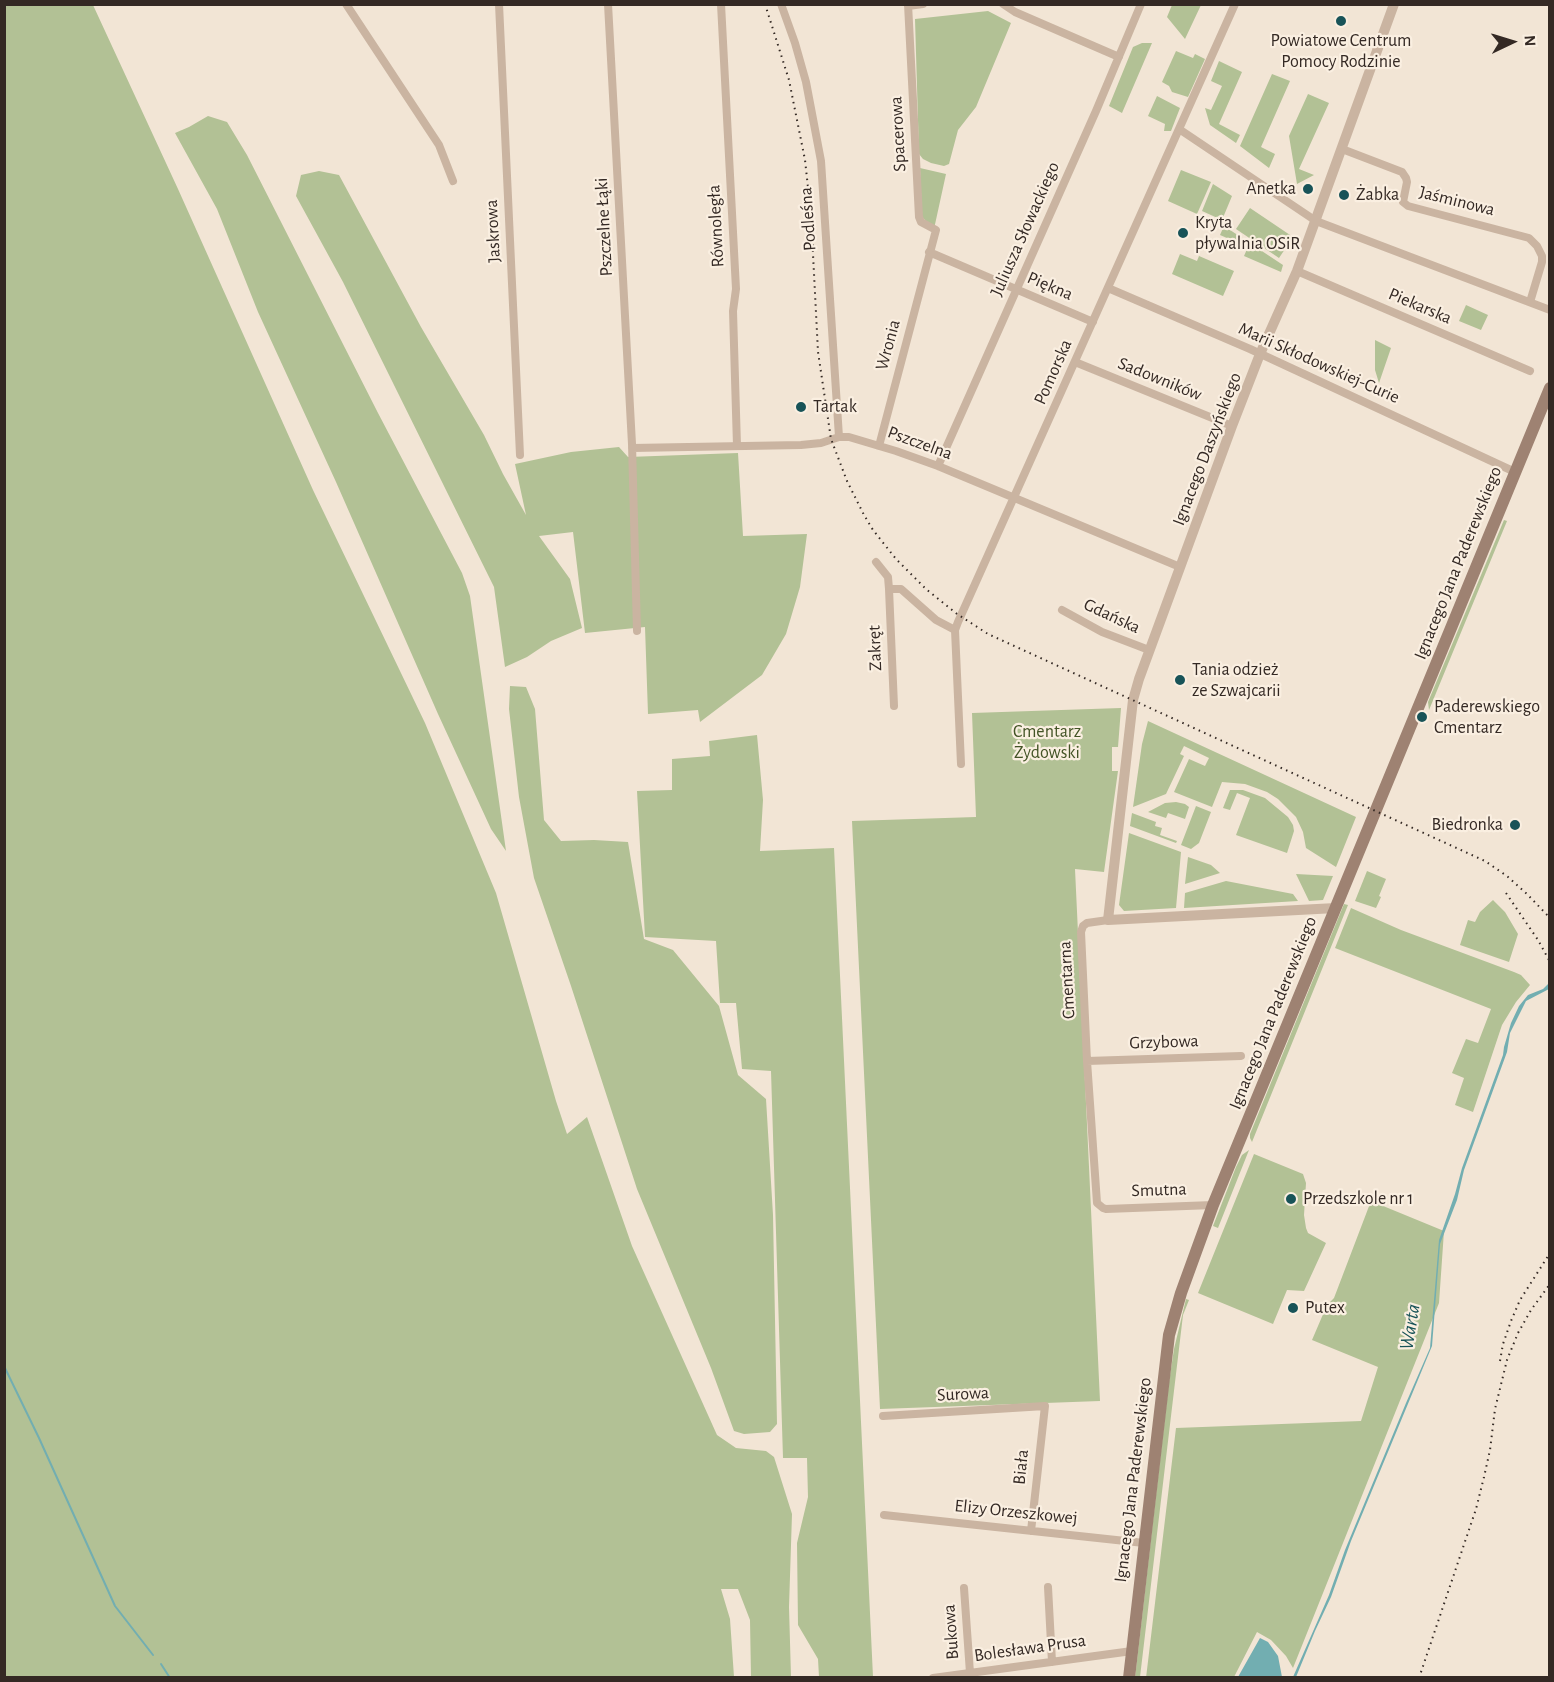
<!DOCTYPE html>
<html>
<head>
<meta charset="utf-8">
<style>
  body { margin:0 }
  #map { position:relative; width:1554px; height:1682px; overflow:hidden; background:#f2e5d5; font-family:"Alegreya Sans",sans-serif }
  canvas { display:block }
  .frame { position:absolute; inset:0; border:6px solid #342924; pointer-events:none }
  .north { position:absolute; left:1482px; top:12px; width:60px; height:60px; -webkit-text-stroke:4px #faefe1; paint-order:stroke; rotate:86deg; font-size:16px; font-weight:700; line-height:24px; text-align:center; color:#342924 }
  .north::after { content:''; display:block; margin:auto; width:21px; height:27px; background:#342924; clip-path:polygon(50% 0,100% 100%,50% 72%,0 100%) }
</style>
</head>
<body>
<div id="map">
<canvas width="1554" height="1682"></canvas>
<div class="frame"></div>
<div class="north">N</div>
</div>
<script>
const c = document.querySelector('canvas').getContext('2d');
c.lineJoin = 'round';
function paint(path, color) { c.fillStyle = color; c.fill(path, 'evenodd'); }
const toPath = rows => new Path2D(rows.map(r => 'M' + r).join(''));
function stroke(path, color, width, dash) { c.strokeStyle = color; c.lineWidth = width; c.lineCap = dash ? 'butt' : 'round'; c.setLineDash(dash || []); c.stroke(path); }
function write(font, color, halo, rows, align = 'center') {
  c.font = font + ' "Alegreya Sans",sans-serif'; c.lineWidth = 4.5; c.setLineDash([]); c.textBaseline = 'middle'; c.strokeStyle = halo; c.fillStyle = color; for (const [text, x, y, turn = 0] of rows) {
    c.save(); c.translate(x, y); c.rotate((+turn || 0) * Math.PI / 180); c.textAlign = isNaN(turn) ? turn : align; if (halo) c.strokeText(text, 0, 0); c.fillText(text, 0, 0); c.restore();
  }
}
paint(toPath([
  [5,4,93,5,178,189,313,490,425,723,496,893,556,1101,567,1134,587,1117,632,1246,717,1435,736,1448,766,1451,774,1457,792,1514,789,1607,791,1677,751,1677,750,1620,738,1589,721,1589,730,1619,734,1677,5,1677],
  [1172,5,1201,5,1185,39,1167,17],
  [988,11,1011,23,976,107,958,130,949,164,944,166,931,163,923,159,919,154,915,19],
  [1142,43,1152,43,1122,113,1109,106,1133,47],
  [1176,51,1193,58,1195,54,1205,59,1188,97,1172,92,1169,86,1162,82],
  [1219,61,1242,72,1219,124,1240,135,1236,143,1210,125,1205,108,1211,110,1222,86,1211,81],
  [1272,74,1290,81,1261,147,1275,154,1269,168,1240,146],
  [1308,94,1329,103,1299,169,1314,175,1297,184,1289,136],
  [1157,96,1180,108,1171,131,1164,131,1165,124,1148,116],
  [208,116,227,122,247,155,378,413,462,573,470,596,506,851,491,829,438,714,336,482,258,312,217,209,175,133,189,127],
  [920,168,946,174,934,229,922,217],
  [1181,170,1211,182,1197,214,1168,201],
  [319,171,339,175,421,327,484,435,503,474,526,515,515,464,571,452,619,447,628,457,738,453,743,536,807,534,800,587,786,634,762,675,700,722,698,710,648,714,645,627,585,633,573,532,539,536,570,579,582,628,551,641,527,657,505,667,494,587,343,282,296,196,301,175],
  [1213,184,1232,196,1222,220,1202,211],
  [1250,208,1293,237,1279,258,1236,229],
  [1224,226,1283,265,1281,272,1244,256,1248,247,1220,235],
  [1180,254,1197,261,1199,256,1234,271,1223,296,1172,274],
  [1466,305,1488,315,1481,330,1459,321],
  [1375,340,1391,348,1379,383,1375,370],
  [1504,520,1507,521,1429,710,1428,702],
  [510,686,526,687,535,709,544,820,561,841,594,840,628,842,644,939,673,950,719,1006,738,1075,766,1099,773,1215,777,1424,770,1432,744,1434,734,1431,711,1368,637,1189,571,986,534,878,519,797,509,709],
  [1121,708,1118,747,1112,747,1112,771,1118,771,1104,872,1075,869,1100,1401,880,1409,852,821,976,817,972,713],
  [1148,721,1356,817,1336,867,1306,848,1303,832,1296,817,1278,799,1267,792,1245,784,1222,782,1212,807,1174,792,1189,759,1205,766,1209,758,1184,746,1180,754,1184,756,1166,794,1133,807,1142,744],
  [757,735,763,800,760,851,834,848,873,1677,819,1677,818,1659,798,1625,797,1543,808,1497,807,1458,783,1458,771,1071,742,1069,736,1003,720,1003,716,941,645,937,637,791,672,790,672,759,710,756,709,741],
  [1230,790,1243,790,1265,798,1288,817,1293,825,1294,831,1287,853,1236,835,1250,798,1237,793,1230,810,1223,808],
  [1176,802,1185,804,1189,807,1185,819,1168,813,1166,818,1148,812,1165,803],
  [1196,806,1211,812,1199,843,1191,849,1181,845],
  [1132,813,1156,822,1155,826,1162,828,1160,835,1177,841,1176,843,1130,826],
  [1129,833,1181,852,1176,908,1124,911,1119,905],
  [1188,857,1211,865,1220,873,1185,884],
  [1367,871,1386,879,1379,896,1381,897,1376,908,1355,901],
  [1296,874,1333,876,1323,900,1309,901],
  [1226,881,1293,894,1298,901,1184,908,1185,893],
  [1493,900,1505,912,1518,934,1509,962,1460,945,1468,920,1475,922,1480,912],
  [1344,904,1348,905,1252,1142,1250,1138,1250,1134],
  [1351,908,1401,930,1514,972,1521,975,1530,985,1516,1002,1502,1025,1473,1112,1455,1105,1464,1078,1452,1073,1466,1039,1478,1043,1491,1009,1335,948],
  [1249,1150,1218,1228,1213,1226,1236,1167,1242,1155],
  [1254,1154,1303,1174,1306,1183,1304,1215,1306,1228,1308,1233,1326,1243,1304,1291,1287,1290,1273,1324,1198,1293],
  [1371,1201,1444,1231,1439,1303,1293,1668,1286,1656,1271,1640,1257,1632,1234,1677,1146,1678,1176,1428,1361,1421,1378,1367,1312,1340,1327,1305,1334,1298],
  [1186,1299,1189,1300,1183,1315,1140,1677,1135,1678,1169,1382,1174,1349]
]), '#b2c195');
paint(toPath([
  [1549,983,1549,989,1526,1001,1510,1033,1507,1052,1464,1170,1457,1200,1440,1244,1432,1346,1351,1541,1331,1597,1315,1631,1296,1677,1293,1677,1329,1595,1345,1550,1406,1403,1430,1348,1439,1240,1455,1194,1462,1168,1503,1055,1504,1047,1511,1023,1519,1006,1528,995,1543,989],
  [1260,1638,1268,1642,1278,1656,1282,1677,1238,1677]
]), '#72aeb1');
stroke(toPath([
  [4,1366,39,1438,115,1606,153,1655],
  [161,1664,170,1678]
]), '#72aeb1', 2);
stroke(toPath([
  [346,4,439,145,453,181],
  [499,4,520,455],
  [608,4,632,444,637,631],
  [721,4,736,289,733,311,737,446],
  [781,4,795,43,806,82,821,161,839,437],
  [1003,4,1015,12,1119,57],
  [908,6,923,4],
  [1179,129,1316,221,1550,310],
  [1342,149,1402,172,1406,178,1407,182,1403,202,1408,206,1529,238,1537,246,1542,256,1542,262,1530,302],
  [929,252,1093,322],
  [1297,271,1530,371],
  [1108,288,1250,349,1515,472],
  [1075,362,1232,426],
  [879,446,936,230,921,222,919,217,908,4],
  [632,448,801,445,821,443,839,437,849,437,896,451,938,466,1180,567],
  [938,466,1096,111,1141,4],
  [876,562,888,577,889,589],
  [1062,610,1102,632,1149,650],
  [894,706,889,589,901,589,936,620,955,630],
  [961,764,955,630,958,622,1235,4],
  [1108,920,1087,923,1083,926,1081,932,1087,1061,1097,1203,1103,1208,1106,1209,1213,1205],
  [1087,1061,1241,1056],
  [883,1416,1045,1406,1031,1531],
  [884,1515,1144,1543],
  [1048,1587,1052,1662],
  [964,1588,970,1673],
  [933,1678,1132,1651]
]), '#cab4a1', 8);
stroke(toPath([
  [1336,908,1108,920,1133,700,1139,679,1232,426,1260,354,1297,271,1394,4]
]), '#cab4a1', 10);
stroke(toPath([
  [1129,1678,1167,1352,1169,1335,1181,1293,1213,1205,1550,388]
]), '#9e8272', 12);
stroke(toPath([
  [765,4,789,80,805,160,811,215,818,352,831,439,847,481,864,515,873,530,896,559,926,589,957,614,988,634,1485,861,1507,876,1527,894,1550,918],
  [1506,893,1538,940,1550,962],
  [1500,1361,1503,1344,1511,1321,1520,1300,1550,1253],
  [1419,1678,1476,1509,1484,1477,1490,1450,1495,1409,1507,1360,1518,1333,1531,1310,1550,1284]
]), '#342924', 2, [1.5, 4.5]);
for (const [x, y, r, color] of [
  [1341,21,6,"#185358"],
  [1308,189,6,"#185358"],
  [1344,195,6,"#185358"],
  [1183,233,6,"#185358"],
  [801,407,6,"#185358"],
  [1180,680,6,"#185358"],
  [1422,717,6,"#185358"],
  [1515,825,6,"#185358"],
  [1291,1199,6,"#185358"],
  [1293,1308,6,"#185358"]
]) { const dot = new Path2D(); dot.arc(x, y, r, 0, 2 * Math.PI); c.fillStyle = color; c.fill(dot); stroke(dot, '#faefe1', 2); }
write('18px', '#342924', '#faefe1', [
  ["Powiatowe Centrum",1341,41,"center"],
  ["Pomocy Rodzinie",1341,62,"center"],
  ["Anetka",1296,189,"right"],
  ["Żabka",1356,195],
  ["Kryta",1195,223],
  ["pływalnia OSiR",1195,244],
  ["Tartak",813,407],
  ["Tania odzież",1192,670],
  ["ze Szwajcarii",1192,691],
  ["Paderewskiego",1434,707],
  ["Cmentarz",1434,728],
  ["Biedronka",1503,825,"right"],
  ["Przedszkole nr 1",1303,1199],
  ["Putex",1305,1308]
], 'left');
write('18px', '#342924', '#faefe1', [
  ["Spacerowa",898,134,-93],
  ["Jaśminowa",1457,201,14],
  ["Podleśna",808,219,-94],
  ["Równoległa",716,226,-93],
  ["Pszczelne Łąki",604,227,-93],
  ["Juliusza Słowackiego",1025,229,-66],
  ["Jaskrowa",493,231,-93],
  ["Piękna",1050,286,23],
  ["Piekarska",1420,306,23],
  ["Wronia",888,345,-75],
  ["Marii Skłodowskiej-Curie",1319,363,24],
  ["Pomorska",1053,372,-66],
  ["Sadowników",1160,379,22],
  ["Pszczelna",920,443,20],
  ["Ignacego Daszyńskiego",1207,449,-69],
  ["Ignacego Jana Paderewskiego",1458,563,-68],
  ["Gdańska",1112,616,25],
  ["Zakręt",875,648,-92],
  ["Cmentarna",1067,980,-93],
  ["Ignacego Jana Paderewskiego",1273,1013,-68],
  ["Grzybowa",1164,1042,-2],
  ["Smutna",1159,1190,-2],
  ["Surowa",963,1394,-3],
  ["Biała",1021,1467,-84],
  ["Ignacego Jana Paderewskiego",1133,1480,-83],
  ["Elizy Orzeszkowej",1016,1512,6],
  ["Bukowa",951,1632,-94],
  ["Bolesława Prusa",1030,1648,-8]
]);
write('18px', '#435426', '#faefe1', [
  ["Cmentarz",1047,732],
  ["Żydowski",1047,753]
]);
write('italic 20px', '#185358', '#faefe1', [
  ["Warta",1410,1327,-81]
]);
</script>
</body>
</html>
